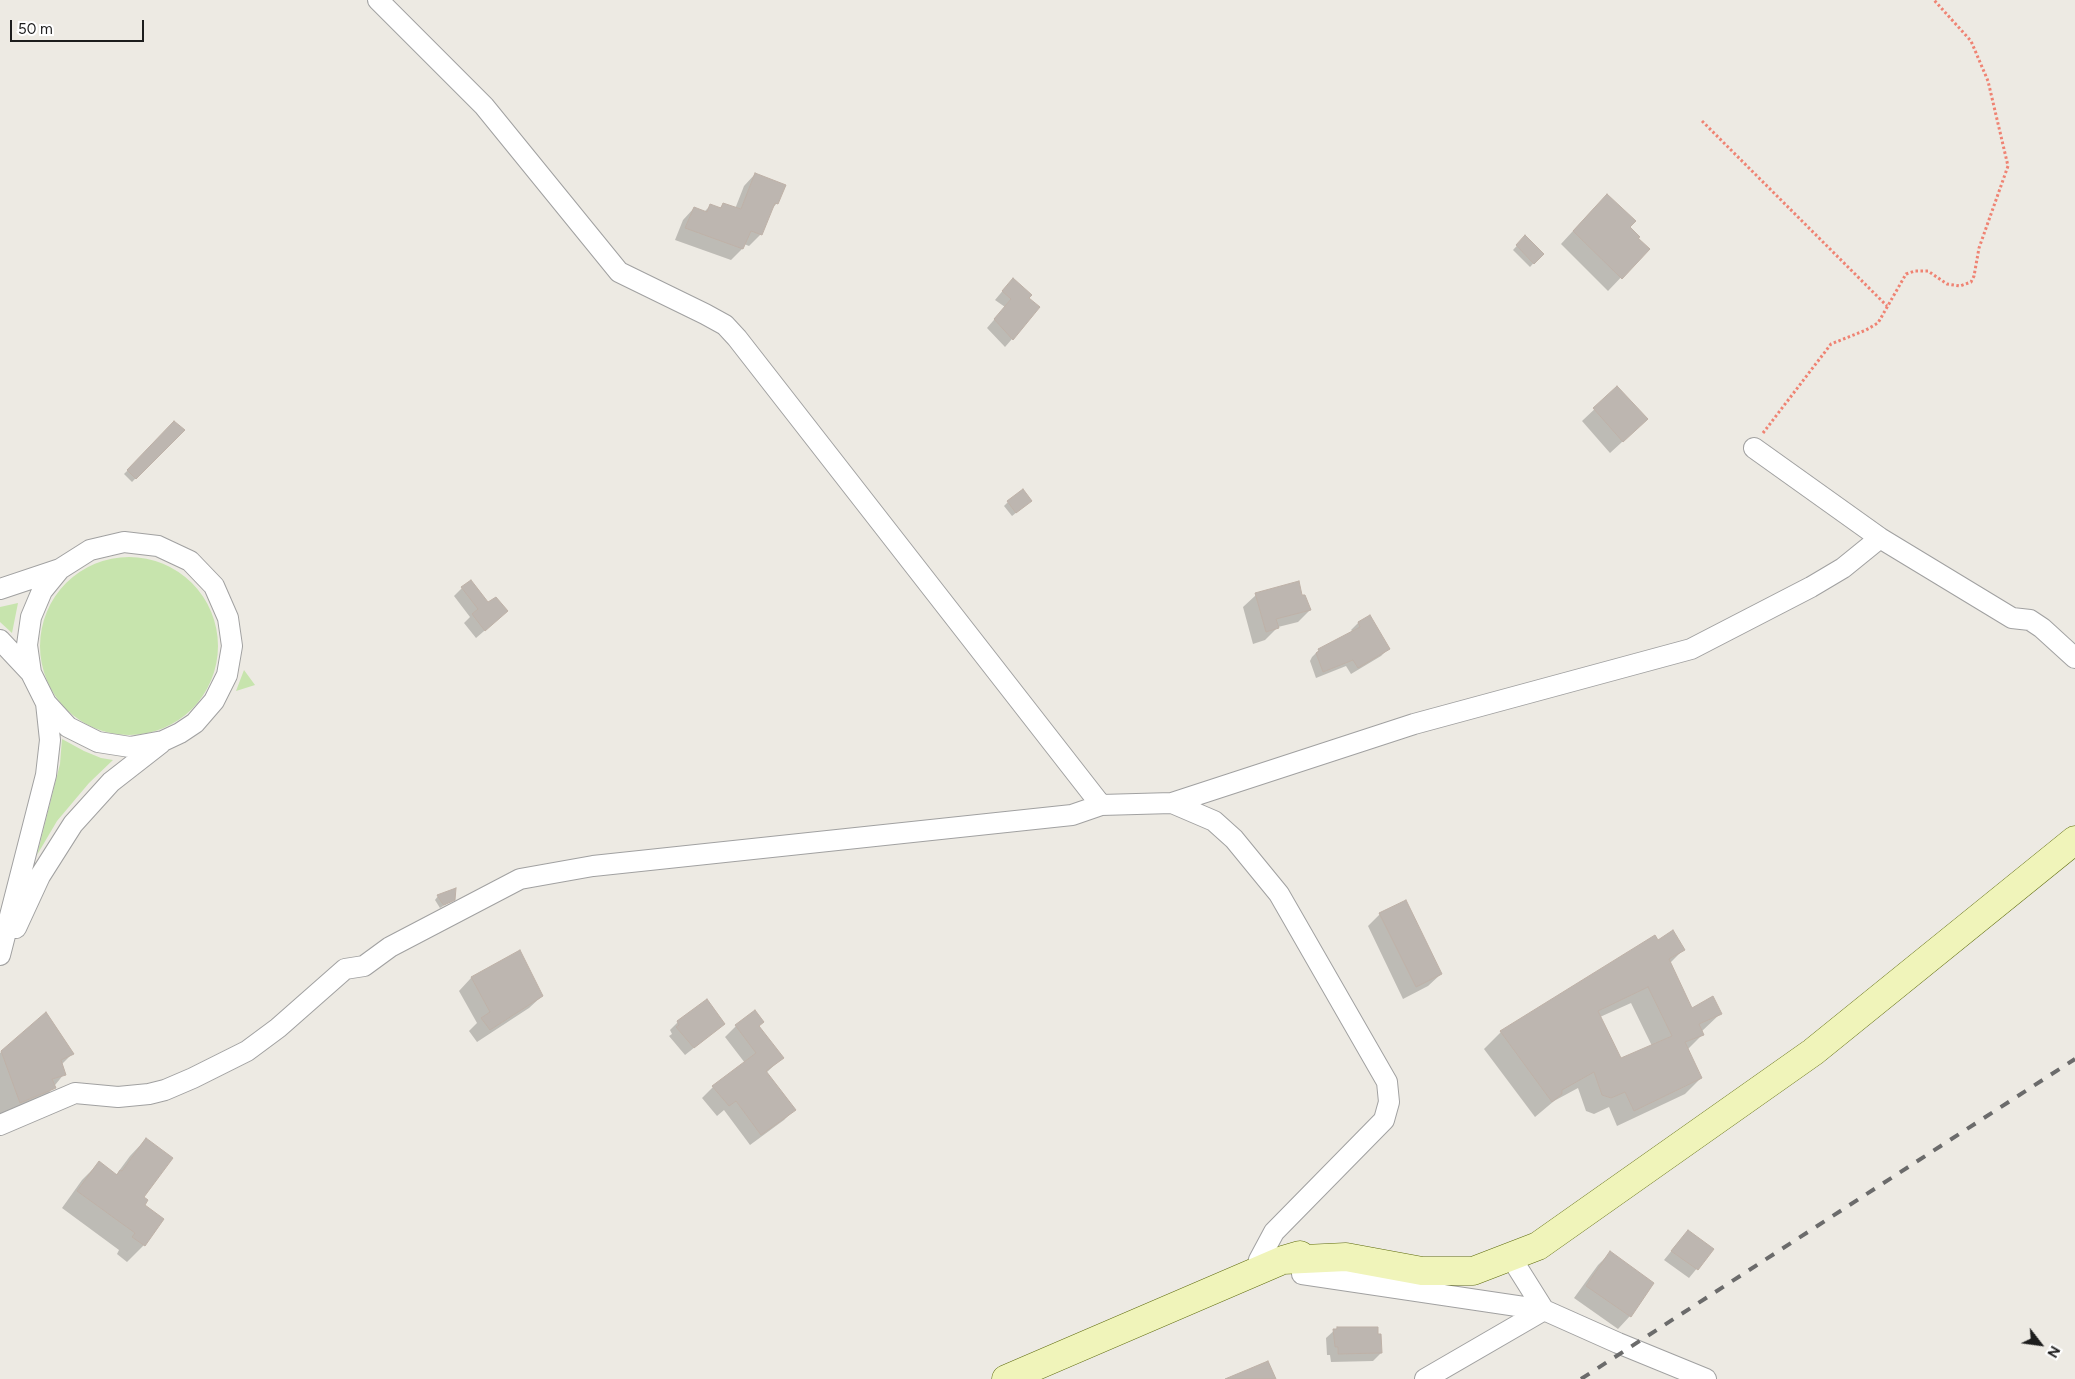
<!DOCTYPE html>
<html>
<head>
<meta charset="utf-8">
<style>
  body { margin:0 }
  #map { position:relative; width:2075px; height:1379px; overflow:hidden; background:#edeae3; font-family:Figtree,sans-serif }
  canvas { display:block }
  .north { position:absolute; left:2015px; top:1319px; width:50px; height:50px; -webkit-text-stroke:4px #fff; paint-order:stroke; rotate:120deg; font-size:14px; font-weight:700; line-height:20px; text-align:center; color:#1d1d1d }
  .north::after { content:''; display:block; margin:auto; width:18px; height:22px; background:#1d1d1d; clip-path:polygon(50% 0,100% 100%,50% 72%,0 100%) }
  .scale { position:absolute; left:10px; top:20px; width:134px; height:22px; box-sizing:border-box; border:2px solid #1d1d1d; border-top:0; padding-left:6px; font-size:15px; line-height:18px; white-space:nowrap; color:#1d1d1d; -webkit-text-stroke:4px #fff; paint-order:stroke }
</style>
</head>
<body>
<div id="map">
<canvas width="2075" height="1379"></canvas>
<div class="north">N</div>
<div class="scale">50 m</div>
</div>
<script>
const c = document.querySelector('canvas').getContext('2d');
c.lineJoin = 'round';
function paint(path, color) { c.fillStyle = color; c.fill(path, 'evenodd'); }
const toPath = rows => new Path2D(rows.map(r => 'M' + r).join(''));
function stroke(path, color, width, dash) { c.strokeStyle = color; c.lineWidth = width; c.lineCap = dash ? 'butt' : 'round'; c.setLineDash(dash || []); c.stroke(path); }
paint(toPath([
  '40 646a89 89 0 1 1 178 0a89 89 0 1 1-178 0Z',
  [18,603,12,633,0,622,0,607],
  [244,670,255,685,236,691],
  [62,739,84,751,101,758,113,760,89,783,57,821,37,855,60,764]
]), '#c7e4ad');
paint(toPath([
  [755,174,777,203,771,210,761,234,749,246,744,244,742,249,731,260,675,240,683,220,694,208,704,212,710,206,719,209,723,204,735,209,744,186],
  [1594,208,1648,249,1608,291,1561,244],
  [1525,237,1542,254,1530,267,1513,250],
  [1005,288,1028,298,1012,339,1005,347,987,328,1005,307,995,300],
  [1617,388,1634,431,1610,453,1582,421],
  [175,423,183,430,132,482,124,474],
  [1008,502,1027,504,1012,516,1004,506],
  [462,588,498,619,476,638,464,623,470,617,454,596],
  [1256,595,1301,596,1310,610,1298,622,1278,627,1265,640,1253,644,1243,607],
  [1370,617,1388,649,1381,656,1351,674,1346,666,1316,678,1310,661,1312,657,1319,650,1353,632,1351,630,1358,623],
  [438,896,454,899,440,908,435,900],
  [1380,914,1441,974,1428,986,1403,999,1368,926],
  [1655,937,1658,942,1683,950,1670,963,1691,1009,1720,1014,1701,1032,1703,1034,1688,1049,1701,1078,1685,1094,1617,1126,1609,1107,1594,1114,1586,1111,1578,1088,1554,1101,1535,1117,1484,1049,1501,1032],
  [1631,1003,1652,1046,1621,1060,1600,1017],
  [497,963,542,996,529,1008,477,1042,469,1031,477,1023,459,991,471,978],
  [45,1014,72,1054,61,1065,64,1074,43,1100,0,1115,0,1053],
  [678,1022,724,1024,685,1055,669,1036,672,1034,670,1030],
  [736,1026,758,1026,782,1058,766,1073,794,1110,784,1120,750,1145,724,1110,717,1116,702,1098,713,1087,745,1063,725,1037],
  [146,1139,143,1205,162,1220,144,1245,127,1262,117,1254,119,1250,62,1208,82,1180,99,1163,116,1175,130,1156],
  [1688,1231,1712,1250,1689,1278,1664,1260],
  [1610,1253,1630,1316,1618,1329,1574,1298,1598,1265],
  [1337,1328,1381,1353,1373,1361,1331,1362,1330,1355,1327,1355,1326,1338]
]), '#0003');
const building = toPath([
  [755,173,786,185,778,204,775,203,762,235,751,231,743,249,685,228,694,207,707,212,710,204,721,208,723,203,741,209,755,173],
  [1607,194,1636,221,1630,227,1640,237,1638,238,1650,249,1622,279,1573,231,1607,194],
  [1525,235,1544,254,1534,264,1516,245,1525,235],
  [1013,278,1032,295,1029,298,1040,307,1013,340,994,319,1011,299,1002,291,1013,278],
  [1617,386,1648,419,1623,442,1593,408,1617,386],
  [174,421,185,430,136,479,127,470,174,421],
  [1023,489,1032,501,1016,513,1007,501,1023,489],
  [471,580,488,602,496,597,508,611,485,631,472,614,478,609,461,587,471,580],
  [1299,581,1302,595,1305,595,1311,610,1276,619,1279,628,1266,632,1255,593,1299,581],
  [1370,615,1390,649,1358,668,1353,660,1323,672,1316,653,1319,651,1318,649,1360,627,1358,622,1370,615],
  [456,888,455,900,444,905,442,903,437,895,456,888],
  [1406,900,1442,974,1416,987,1379,913,1406,900],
  [1673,930,1685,950,1669,959,1692,1008,1713,996,1722,1014,1699,1024,1704,1035,1685,1042,1702,1078,1634,1111,1625,1092,1611,1098,1602,1095,1594,1072,1562,1090,1562,1094,1552,1102,1500,1031,1655,935,1658,940,1673,930],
  [1648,987,1672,1036,1621,1058,1598,1011,1648,987],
  [520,950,543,996,490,1030,481,1018,490,1012,471,977,520,950],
  [707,999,725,1024,694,1048,676,1027,679,1025,677,1021,707,999],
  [755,1010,764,1022,759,1026,784,1058,766,1071,796,1110,761,1135,736,1101,729,1106,712,1086,756,1053,735,1025,755,1010],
  [46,1012,74,1054,61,1060,66,1075,52,1079,56,1088,20,1103,1,1051,46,1012],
  [146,1138,173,1158,144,1197,148,1200,145,1205,164,1219,145,1246,132,1237,135,1233,77,1191,99,1161,117,1175,120,1170,122,1171,146,1138],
  [1688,1230,1714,1249,1698,1270,1671,1251,1688,1230],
  [1610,1251,1654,1283,1631,1317,1586,1286,1610,1251],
  [1337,1327,1378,1327,1378,1334,1381,1334,1382,1353,1338,1354,1338,1347,1335,1347,1333,1329,1337,1329,1337,1327],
  [1268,1361,1276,1379,1225,1379,1268,1361]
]);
paint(building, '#bdb6b0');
stroke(building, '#beb1a7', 1);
const minor = toPath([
  [378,0,484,106,619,272,705,314,725,325,737,338,1101,805,1172,803,1214,821,1234,839,1279,894,1387,1082,1389,1102,1384,1120,1274,1232,1259,1260,1256,1272],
  [1754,448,1880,538,2012,618,2030,620,2042,628,2075,658],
  [0,589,60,569],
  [0,640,31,673],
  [1172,803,1414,724,1691,649,1811,587,1843,568,1880,538],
  [16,928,40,876,73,824,111,782,161,743],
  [0,955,46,775,50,740,46,703,31,673,27,645,31,617,42,591,60,569,90,550,124,542,158,546,190,561,214,586,228,618,232,646,227,675,214,701,195,723,180,733,163,741,130,747,98,742,68,727,46,703],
  [0,1125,75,1093,118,1097,149,1094,165,1090,193,1078,247,1051,278,1028,345,969,364,966,390,947,520,879,593,866,1072,815,1101,805],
  [1513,1256,1517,1267,1544,1310,1618,1343,1706,1379],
  [1302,1274,1544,1310],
  [1425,1379,1544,1310]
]);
const secondary = toPath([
  [1283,1260,1346,1257,1422,1271,1473,1271,1538,1246,1813,1052,2075,840],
  [1006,1379,1283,1260,1300,1255]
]);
stroke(minor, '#a1a1a1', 22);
stroke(secondary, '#5e6b0d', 29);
stroke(toPath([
  [1702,121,1887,306],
  [1763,433,1831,344,1866,330,1878,323,1906,274,1915,271,1928,271,1947,284,1960,286,1971,282,1974,276,1979,248,2008,166,1988,81,1971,41,1934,0]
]), '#ef8373', 3, [2.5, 2.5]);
stroke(minor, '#fff', 20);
stroke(secondary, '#f0f4ba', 28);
stroke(toPath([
  [1581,1379,2075,1059]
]), '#6b6b6b', 4, [10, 10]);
</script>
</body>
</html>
